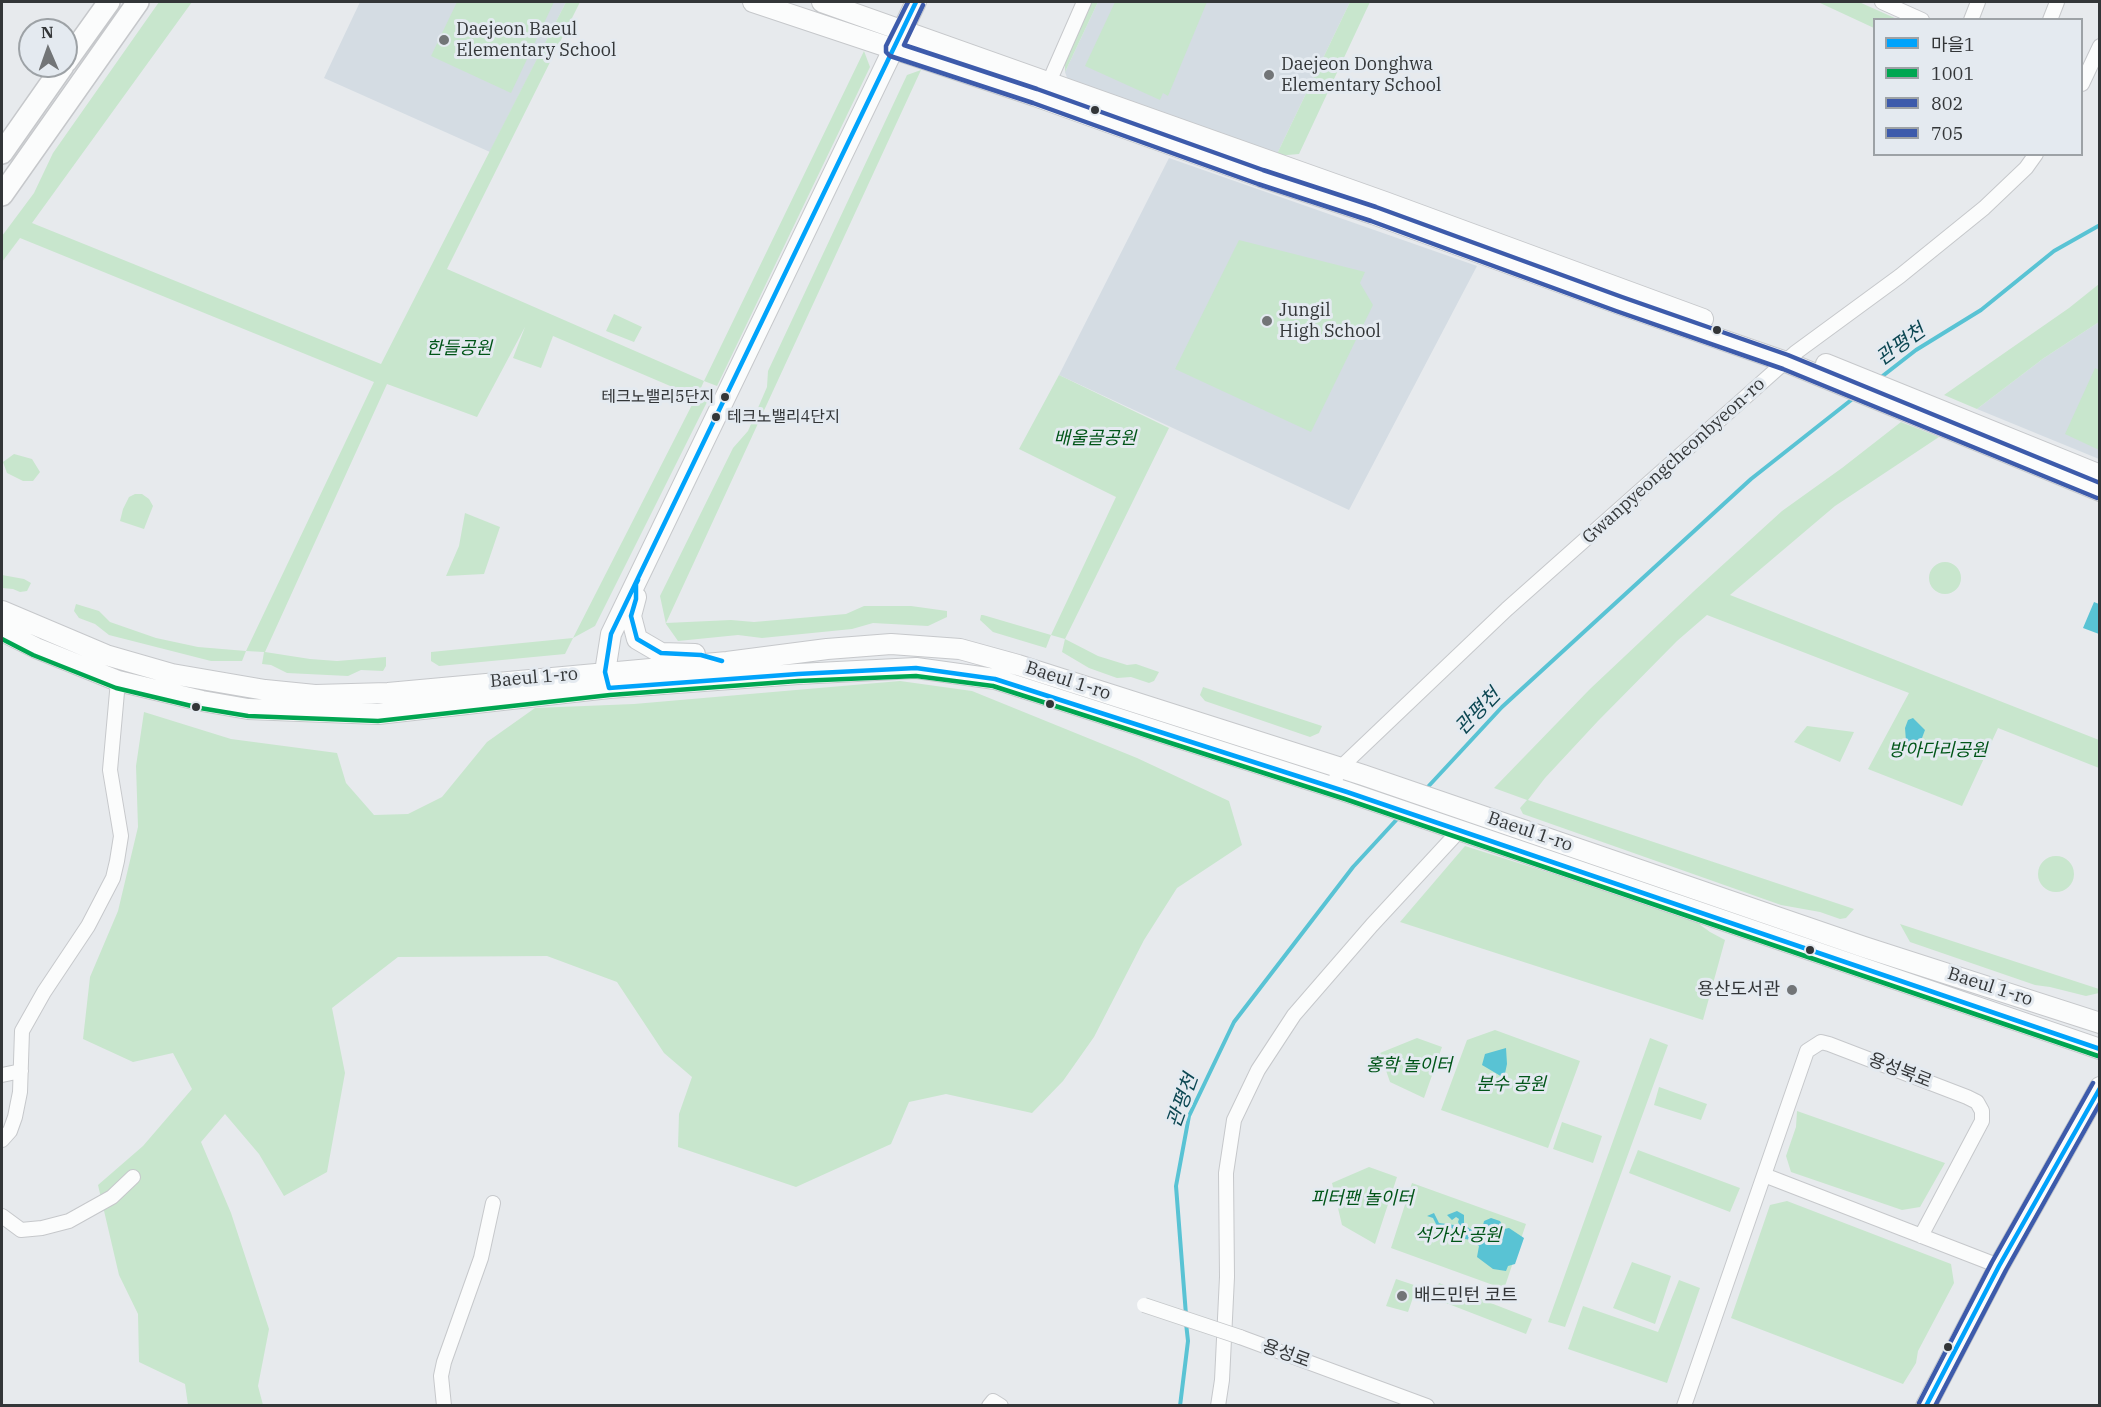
<!DOCTYPE html>
<html>
<head>
<meta charset="utf-8">
<style>
  body { margin:0 }
  #map { position:relative; width:2101px; height:1407px; overflow:hidden; background:#e7eaed; font-family:"IBM Plex Serif","Noto Sans KR",serif }
  canvas { display:block }
  .frame { position:absolute; inset:0; border:3px solid #333638; pointer-events:none }
  .legend { position:absolute; left:1873px; top:18px; width:210px; height:138px; box-sizing:border-box; background:#e4eaf0; border:2px solid #9da2a6; margin:0; padding:8px 10px; list-style:none; font-size:18px; color:#333638 }
  .legend li { display:flex; align-items:center; gap:12px; height:30px }
  .legend b { width:30px; border:2px solid #9da2a6 }
  .north { position:absolute; left:18px; top:18px; width:60px; height:60px; box-sizing:border-box; background:#e4eaf0; border:2px solid #9da2a6; border-radius:50%; rotate:358deg; font-size:16px; font-weight:700; line-height:24px; text-align:center; color:#333638 }
  .north::after { content:''; display:block; margin:auto; width:21px; height:27px; background:#727577; clip-path:polygon(50% 0,100% 100%,50% 72%,0 100%) }
</style>
</head>
<body>
<div id="map">
<canvas width="2101" height="1407"></canvas>
<div class="frame"></div>
<ul class="legend">
<li><b style="height:8px;background:#00a3fb"></b>마을1</li>
<li><b style="height:8px;background:#00a651"></b>1001</li>
<li><b style="height:8px;background:#3d5bab"></b>802</li>
<li><b style="height:8px;background:#3d5bab"></b>705</li>
</ul>
<div class="north">N</div>
</div>
<script>
const c = document.querySelector('canvas').getContext('2d');
c.lineJoin = 'round';
function paint(path, color) { c.fillStyle = color; c.fill(path, 'evenodd'); }
const toPath = rows => new Path2D(rows.map(r => 'M' + r).join(''));
function stroke(path, color, width, dash) { c.strokeStyle = color; c.lineWidth = width; c.lineCap = dash ? 'butt' : 'round'; c.setLineDash(dash || []); c.stroke(path); }
function write(font, color, halo, rows, align = 'center') {
  c.font = font + ' "IBM Plex Serif","Noto Sans KR",serif'; c.lineWidth = 6; c.setLineDash([]); c.textBaseline = 'middle'; c.strokeStyle = halo; c.fillStyle = color; for (const [text, x, y, turn = 0] of rows) {
    c.save(); c.translate(x, y); c.rotate((+turn || 0) * Math.PI / 180); c.textAlign = isNaN(turn) ? turn : align; if (halo) c.strokeText(text, 0, 0); c.fillText(text, 0, 0); c.restore();
  }
}
paint(toPath([
  [360,2,566,2,490,152,324,78],
  [1098,2,1350,2,1276,156,1069,83,1065,72],
  [1169,158,1477,266,1349,510,1059,375],
  [2099,322,2099,459,1977,409,2044,358]
]), '#d4dce3');
paint(toPath([
  [159,2,192,2,32,223,381,364,566,2,580,2,447,269,704,381,864,51,870,67,717,386,704,381,697,397,707,402,595,626,573,638,565,654,439,666,431,661,431,652,573,638,696,397,553,336,541,368,513,358,525,327,477,417,387,384,265,652,310,659,337,661,386,657,386,666,383,671,361,670,348,676,287,673,271,665,262,664,264,652,246,651,242,661,211,661,109,635,95,624,79,618,74,611,76,604,99,611,110,622,156,638,198,647,246,651,374,382,20,238,2,262,2,236,34,193,53,153],
  [457,2,554,2,511,93,431,56],
  [1092,2,1098,2,1065,72,1065,59],
  [1115,2,1207,2,1168,96,1163,93,1160,100,1085,66],
  [1350,2,1370,2,1299,154,1276,156],
  [1818,2,1859,2,1897,19,1874,20,1874,28],
  [921,70,666,623,731,620,754,622,846,614,864,606,911,606,947,611,947,617,928,626,873,623,852,629,762,638,738,635,678,641,666,624,660,596,733,448,748,431,767,387,768,371,907,75],
  [1239,240,1365,272,1360,283,1373,305,1311,432,1175,369],
  [2099,284,2099,322,2044,358,1977,409,1944,395,2069,308],
  [614,314,642,327,634,342,606,331],
  [2095,368,2099,370,2099,450,2065,434],
  [1059,375,1169,428,1065,639,1098,656,1127,665,1136,664,1159,672,1154,681,1149,683,1131,677,1117,678,1089,668,1062,652,1065,639,1051,635,1046,648,993,632,980,620,981,615,983,615,1051,635,1116,497,1019,449],
  [1901,422,1939,437,1835,506,1730,595,2099,740,2099,768,1998,728,1962,806,1868,769,1909,693,1707,615,1677,641,1598,721,1545,778,1528,800,1854,909,1846,918,1840,919,1820,912,1781,905,1523,814,1520,808,1527,800,1494,788,1590,689,1694,591,1782,511,1842,468],
  [14,454,32,459,40,472,33,481,23,481,7,473,3,462],
  [135,494,142,494,149,499,153,506,144,529,120,521,123,509,129,497],
  [465,513,500,527,484,574,446,576,459,546],
  '1929 578a16 16 0 1 1 32 0a16 16 0 1 1-32 0Z',
  [2,575,24,579,31,583,27,591,20,592,13,589,2,588],
  [900,681,972,691,1137,758,1229,801,1242,845,1177,888,1144,940,1094,1037,1063,1081,1032,1113,946,1094,909,1102,891,1144,796,1187,678,1147,679,1114,692,1077,664,1053,617,982,547,956,398,957,332,1008,345,1073,327,1172,284,1196,259,1154,225,1114,201,1142,231,1213,269,1329,258,1386,263,1405,188,1405,185,1384,139,1362,138,1314,119,1275,98,1185,143,1146,192,1089,173,1053,133,1062,83,1039,90,977,118,911,138,827,136,766,144,712,231,739,337,753,346,783,374,815,408,814,442,797,487,742,535,708,634,704],
  [1203,687,1322,726,1319,733,1310,737,1205,701,1200,695],
  [1807,726,1854,732,1840,762,1794,742],
  [1465,846,1691,918,1710,932,1725,940,1703,1020,1400,922],
  '2038 874a18 18 0 1 1 36 0a18 18 0 1 1-36 0Z',
  [1900,924,2099,989,2099,993,2086,996,2050,987,2035,985,1910,942],
  [1495,1030,1580,1061,1548,1148,1441,1110,1467,1040],
  [1417,1038,1442,1047,1424,1098,1390,1082,1380,1053],
  [1650,1038,1668,1045,1565,1327,1548,1322],
  [1659,1087,1707,1104,1701,1120,1654,1105],
  [1797,1111,1945,1163,1920,1207,1902,1210,1791,1172,1786,1156,1796,1127],
  [1562,1122,1602,1136,1593,1163,1553,1149],
  [1638,1150,1740,1188,1730,1212,1629,1173],
  [1369,1167,1397,1177,1375,1244,1342,1225,1332,1183],
  [1412,1183,1526,1224,1504,1289,1391,1248],
  [1787,1201,1951,1264,1954,1283,1918,1351,1916,1363,1903,1384,1731,1318,1770,1205],
  [1632,1262,1671,1276,1655,1324,1613,1308],
  [1396,1279,1417,1286,1408,1312,1386,1306],
  [1679,1280,1700,1288,1667,1383,1568,1349,1583,1306,1658,1332],
  [1439,1283,1532,1319,1526,1334,1433,1298]
]), '#c8e6cd');
paint(toPath([
  [2094,602,2099,604,2099,634,2083,628],
  [1913,718,1925,730,1922,738,1915,741,1917,746,1911,749,1906,741,1905,728,1908,720],
  [1506,1048,1507,1064,1504,1078,1482,1065,1485,1054],
  [1457,1211,1464,1215,1464,1224,1470,1229,1484,1234,1485,1231,1482,1230,1484,1221,1491,1218,1500,1221,1504,1229,1509,1228,1524,1238,1515,1264,1508,1266,1506,1271,1493,1269,1477,1257,1479,1246,1470,1240,1457,1237,1452,1228,1448,1225,1437,1226,1433,1218,1427,1216,1434,1213,1439,1223,1454,1225,1461,1236,1466,1232,1461,1228,1458,1222,1459,1219,1456,1217,1452,1220,1447,1215]
]), '#59c3d4');
stroke(toPath([
  [1880,378,1916,350,1981,310,2054,251,2100,225],
  [1425,790,1502,707,1751,479,1855,397],
  [1186,1315,1176,1186,1189,1116,1234,1022,1353,867,1399,817],
  [1180,1406,1188,1341,1186,1323]
]), '#59c3d4', 4);
const minor = toPath([
  [1882,2,1922,20],
  [1971,20,1978,2],
  [2050,20,2057,2],
  [1049,82,1084,2],
  [2082,84,2100,46],
  [1332,788,1340,768,1507,609,1795,353,1900,276,1984,208,2026,168,2036,154],
  [2,1075,21,1071],
  [2,1140,10,1131,15,1117,20,1092,22,1031,44,992,88,926,113,878,117,861,121,836,110,770,118,681],
  [1764,1175,1807,1051,1821,1042,1829,1044,1967,1097,1977,1102,1982,1111,1982,1121,1921,1236],
  [2,1216,21,1230,42,1228,69,1221,112,1197,133,1177],
  [1240,1337,1427,1406],
  [444,1406,441,1376,444,1362,481,1258,493,1203],
  [989,1406,993,1401,1001,1406],
  [1218,1406,1222,1380,1227,1277,1226,1173,1234,1120,1258,1070,1294,1015,1372,925,1459,831],
  [1684,1406,1764,1175,1999,1266]
]);
const secondary = toPath([
  [753,2,1035,96,1261,177,1373,214,1619,304,1786,362,2100,491],
  [822,2,1385,202,1703,319],
  [1826,364,2100,475],
  [636,597,631,616,637,639,661,653,695,654],
  [2,611,106,655,172,674,265,690,315,695,388,693,727,662,827,649,891,644,960,649,1018,665,1363,775,1864,947,2100,1023],
  [2,631,36,648,118,681,202,701,248,709,378,714,609,688,798,674,916,668,995,679,1347,792,2100,1049],
  [608,684,605,672,611,634,916,2],
  [1926,1406,1999,1266,2100,1087]
]);
const primary = toPath([
  [66,62,109,2],
  [2,153,63,66],
  [2,195,138,2]
]);
stroke(minor, '#c6c8cb', 16);
stroke(secondary, '#c6c8cb', 22);
stroke(primary, '#c6c8cb', 24);
stroke(minor, '#fbfcfc', 14);
stroke(secondary, '#fbfcfc', 20);
stroke(primary, '#fbfcfc', 21);
const minorBridge = toPath([
  [1144,1305,1240,1337]
]);
stroke(minorBridge, '#c6c8cb', 16, []);
stroke(minorBridge, '#fbfcfc', 14);
stroke(toPath([
  [916,2,611,634,605,672,609,688,798,674,916,668,995,679,1347,792,2100,1049],
  [638,580,636,584,636,599,631,616,637,639,661,653,701,655,722,661],
  [1926,1406,1999,1266,2100,1088]
]), '#00a3fb', 4.5);
stroke(toPath([
  [2,639,33,655,116,688,200,708,248,716,378,721,610,695,798,681,916,676,993,686,1345,799,2098,1056]
]), '#00a651', 4.5);
stroke(toPath([
  [908,2,886,46,886,52,890,56,1033,103,1258,184,1371,221,1616,311,1783,369,2097,498],
  [1935,1406,2006,1270,2100,1103]
]), '#3d5bab', 4.5);
stroke(toPath([
  [923,5,904,45,1037,89,1263,170,1376,207,1622,297,1788,355,2100,483],
  [1919,1403,1992,1262,2093,1083]
]), '#3d5bab', 4.5);
for (const [x, y, r, color] of [
  [444,40,6,"#727577"],
  [1269,75,6,"#727577"],
  [1095,110,5,"#333638"],
  [1267,321,6,"#727577"],
  [1717,330,5,"#333638"],
  [725,397,5,"#333638"],
  [716,417,5,"#333638"],
  [1050,704,5,"#333638"],
  [196,707,5,"#333638"],
  [1810,950,5,"#333638"],
  [1792,990,6,"#727577"],
  [1402,1296,6,"#727577"],
  [1948,1347,5,"#333638"]
]) { const dot = new Path2D(); dot.arc(x, y, r, 0, 2 * Math.PI); c.fillStyle = color; c.fill(dot); stroke(dot, '#e4eaf0', 2); }
write('16px', '#333638', '#e4eaf0', [
  ["테크노밸리5단지",714,397],
  ["테크노밸리4단지",727,417,"left"]
], 'right');
write('18px', '#333638', '#e4eaf0', [
  ["Daejeon Baeul",456,30],
  ["Elementary School",456,51],
  ["Daejeon Donghwa",1281,65],
  ["Elementary School",1281,86],
  ["Jungil",1279,311],
  ["High School",1279,332],
  ["용산도서관",1780,990,"right"],
  ["배드민턴 코트",1414,1296]
], 'left');
write('italic 18px', '#005518', '#e4eaf0', [
  ["한들공원",459,349],
  ["배울골공원",1095,439],
  ["방아다리공원",1938,751],
  ["홍학 놀이터",1409,1066],
  ["분수 공원",1511,1085],
  ["피터팬 놀이터",1362,1199],
  ["석가산 공원",1458,1236]
]);
write('18px', '#333638', '#e4eaf0', [
  ["Gwanpyeongcheonbyeon-ro",1674,461,-42],
  ["Baeul 1-ro",534,678,-5],
  ["Baeul 1-ro",1068,681,18],
  ["Baeul 1-ro",1530,832,19],
  ["Baeul 1-ro",1990,987,18],
  ["용성북로",1900,1071,21],
  ["용성로",1286,1354,20]
]);
write('italic 20px', '#0c4752', '#e4eaf0', [
  ["관평천",1901,345,-36],
  ["관평천",1478,712,-46],
  ["관평천",1183,1101,-70]
]);
</script>
</body>
</html>
